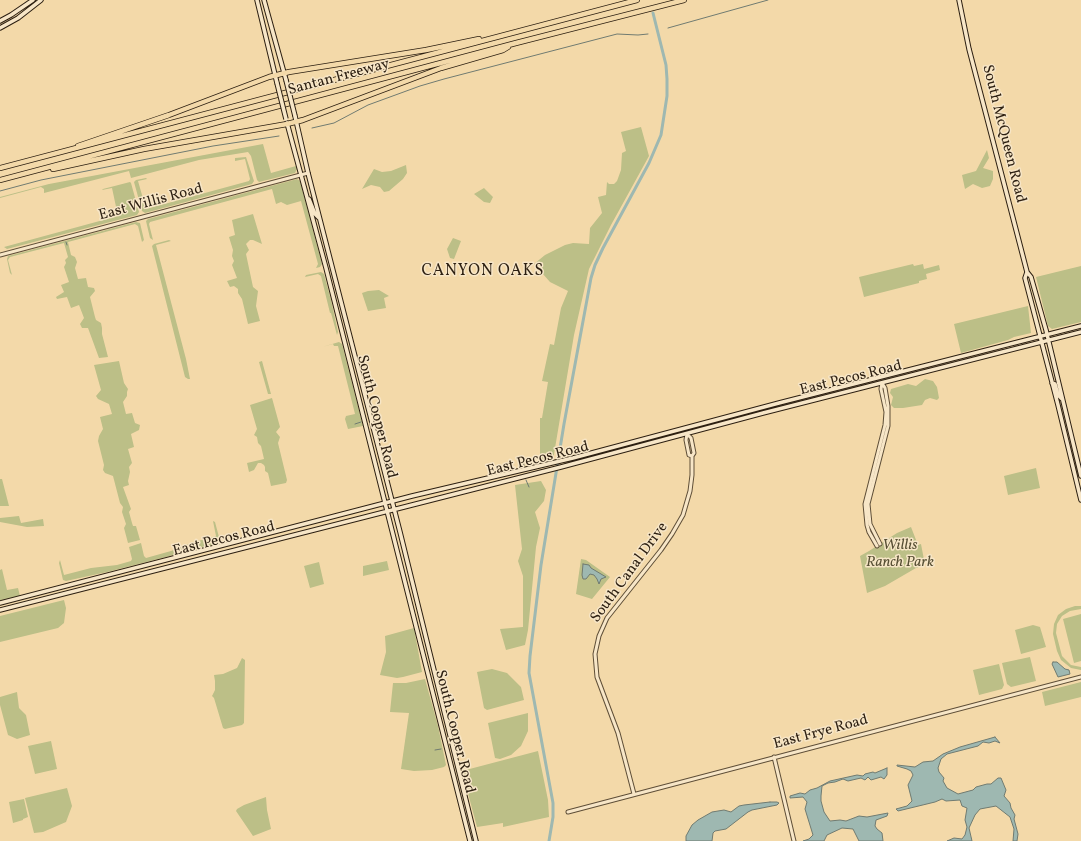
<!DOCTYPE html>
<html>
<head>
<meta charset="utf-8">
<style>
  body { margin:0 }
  canvas { display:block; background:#f3d9a9 }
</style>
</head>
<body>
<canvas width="1081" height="841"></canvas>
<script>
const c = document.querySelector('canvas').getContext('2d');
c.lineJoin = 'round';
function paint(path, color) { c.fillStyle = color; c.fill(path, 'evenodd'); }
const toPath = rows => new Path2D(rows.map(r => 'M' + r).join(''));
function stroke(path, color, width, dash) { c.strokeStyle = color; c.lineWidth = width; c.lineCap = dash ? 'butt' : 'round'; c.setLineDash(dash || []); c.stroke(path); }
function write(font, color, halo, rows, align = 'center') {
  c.font = font + ' Vollkorn,serif'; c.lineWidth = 3; c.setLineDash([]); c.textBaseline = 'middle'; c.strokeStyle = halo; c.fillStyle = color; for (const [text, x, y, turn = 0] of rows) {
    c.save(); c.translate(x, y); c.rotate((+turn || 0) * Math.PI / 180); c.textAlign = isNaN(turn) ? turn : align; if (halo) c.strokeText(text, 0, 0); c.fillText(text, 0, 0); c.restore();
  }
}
paint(toPath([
  [641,127,649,156,611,225,589,269,574,335,553,460,540,463,540,418,542,418,548,382,542,381,550,344,554,345,561,308,568,291,550,282,534,264,545,255,565,245,573,243,589,244,590,228,602,213,598,197,606,195,607,182,609,184,614,184,617,181,621,170,622,153,626,151,621,132],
  [263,144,271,173,296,166,297,169,295,173,259,182,257,180,251,156,248,152,199,160,131,178,129,171,44,193,44,189,41,187,0,198,0,197,49,184],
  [987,150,989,158,983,168,993,171,993,179,990,186,982,188,973,184,965,189,962,175,976,171],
  [246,157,254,181,252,184,145,213,142,211,134,182,136,180,146,178,147,179,138,181,146,209,249,181,250,179,245,159,235,161,235,158],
  [406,165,407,173,403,179,389,191,384,192,380,187,371,185,362,189,374,169,382,172,391,171],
  [297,179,300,181,322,264,320,267,304,271,316,268,318,264,301,201,287,205,281,202,276,204,272,189,150,222,149,224,153,240,150,238,146,221,148,219],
  [130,182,131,183,139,212,137,215,7,249,4,247,118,216,112,188,102,190,103,189],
  [484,188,493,197,490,203,484,202,474,194],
  [253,214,262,244,253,240,250,240,246,244,249,250,246,254,253,287,258,291,256,306,260,321,248,324,242,299,238,293,238,289,234,286,230,287,227,281,237,278,232,265,234,261,232,256,233,250,229,237,235,235,232,220],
  [136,222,140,223,144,240,142,242,138,226,135,224,68,242,71,255,75,257,77,262,75,268,78,279,86,278,88,287,94,288,95,291,90,297,95,317,96,320,101,323,102,328,102,334,108,357,99,358,88,328,82,328,80,324,84,318,79,305,71,308,67,297,57,299,56,297,64,292,61,285,69,282,64,267,66,263,65,260,68,257,64,243,10,257,8,260,12,275,10,273,7,259,8,256],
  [453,238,461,241,454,259,450,258,447,249],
  [169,240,171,241,156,245,186,359,190,379,188,379,185,377,152,246,154,244],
  [913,264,914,266,923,264,924,269,939,265,940,270,926,274,927,279,919,281,919,283,864,297,859,277],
  [1081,266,1081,322,1052,329,1048,326,1036,277],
  [321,272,324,274,331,300,338,332,337,335,331,313,330,313,321,276,318,274,305,277,306,275],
  [379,290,389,296,384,298,386,308,368,311,362,293,368,291],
  [1028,306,1031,333,1014,337,1008,340,961,353,954,324],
  [339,342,342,344,363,426,348,429,345,419,346,416,355,414,338,346,334,346,333,344,322,347],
  [119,361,124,383,128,389,127,392,127,396,123,402,126,414,132,413,135,423,140,425,139,430,131,434,134,447,128,449,132,463,129,467,130,472,128,481,129,485,123,487,131,509,129,512,132,523,133,526,136,526,140,540,128,543,124,528,126,524,122,512,123,507,120,503,113,476,105,473,103,470,104,465,98,441,99,436,103,429,100,417,112,414,109,404,98,399,96,396,101,390,94,365],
  [262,361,271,394,268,394,259,362],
  [925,379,933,381,937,387,939,398,937,400,930,398,925,400,922,405,903,408,894,408,891,405,893,397,890,393,891,389,908,384,916,386],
  [272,398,280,427,276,432,280,437,278,443,287,480,286,483,271,486,268,473,265,471,265,467,264,465,261,463,258,463,254,470,249,472,247,463,264,459,261,446,258,443,257,437,254,435,257,429,250,405],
  [1036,468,1040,488,1008,495,1004,476],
  [0,479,2,479,9,506,0,506],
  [541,481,546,490,544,501,535,512,540,528,536,547,528,630,525,645,506,650,500,629,523,627,523,576,518,561,522,549,515,485],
  [19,516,21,523,43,519,44,526,27,527,0,522,0,518],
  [213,521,215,522,220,541,217,544,107,572,66,581,63,580,59,563,60,560,64,575,91,568,117,565,131,561,132,559,129,547,141,543,144,556,146,558,171,551,191,543,216,536],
  [911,527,918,545,921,544,925,565,916,568,885,586,867,593,860,556,869,551,897,533],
  [581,559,586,560,610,577,592,599,576,594],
  [387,561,389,570,363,576,363,566],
  [319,562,324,584,310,588,304,566],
  [2,569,7,590,18,588,20,596,0,601,0,570],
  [64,600,66,608,64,623,58,628,0,642,0,616],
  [1075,606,1081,606,1081,609,1070,611,1062,616,1057,624,1056,633,1062,656,1071,665,1081,667,1081,670,1071,668,1061,660,1057,651,1053,634,1054,624,1058,615,1066,609],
  [1081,614,1081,661,1074,663,1063,619],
  [1033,625,1040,627,1046,647,1021,654,1015,630],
  [414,628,422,672,403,677,397,678,380,675,386,652,385,636],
  [1030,657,1036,681,1011,687,1007,684,1002,663],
  [242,658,245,660,244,723,242,725,225,729,223,728,214,698,212,696,215,690,215,681,214,675,223,674,237,668],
  [999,664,1004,685,1002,689,979,695,973,670],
  [492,669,507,673,521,687,524,700,487,710,484,708,477,672],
  [425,679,438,726,446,765,444,767,432,770,414,771,401,769,409,713,390,712,393,683,406,683],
  [1081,682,1081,697,1045,706,1042,692],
  [17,692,19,708,26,715,30,735,17,739,8,735,0,705,0,697],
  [528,713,528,731,521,746,511,755,500,759,495,758,488,723],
  [51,741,57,769,35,774,28,746],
  [538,751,548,800,549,817,503,827,503,823,477,827,462,771],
  [67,788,72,806,66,822,43,832,34,833,25,798],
  [266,797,267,810,271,829,253,836,236,811,237,809,244,805],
  [24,799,28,817,23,819,23,820,13,823,9,802]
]), '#bcbf87');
const water = toPath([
  [583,564,589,565,591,568,606,577,601,579,599,584,597,579,594,575,590,574,586,579,583,579,582,575,583,564],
  [1053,662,1057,662,1065,669,1069,670,1070,674,1058,677,1052,664,1053,662],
  [995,737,1000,743,995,741,989,743,983,742,978,746,947,754,941,759,938,768,939,772,944,778,943,781,947,788,958,794,973,790,976,787,987,784,991,784,998,778,1001,778,1006,790,1004,796,1010,803,1011,808,1015,815,1014,819,1018,834,1017,841,1013,841,1014,829,1010,817,996,806,980,809,975,815,969,828,972,841,947,841,954,838,962,839,965,835,967,827,965,820,967,808,962,806,960,800,946,801,942,799,935,802,898,811,896,809,907,806,912,801,908,785,913,775,911,771,907,769,897,766,897,765,915,767,923,762,933,761,943,754,960,747,995,737],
  [887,768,887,775,884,779,881,777,871,780,868,777,865,780,861,778,848,781,843,779,835,782,828,783,822,786,821,796,821,801,824,812,830,821,840,820,846,821,859,816,867,817,888,813,887,816,876,820,875,826,877,829,882,833,883,841,859,841,853,829,842,828,827,835,824,841,803,841,809,839,813,835,805,809,807,802,803,797,790,798,790,796,800,793,805,794,810,790,817,788,830,781,857,775,863,776,865,774,873,772,875,773,887,768],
  [770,802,777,802,779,803,777,805,752,810,748,812,726,829,715,831,713,833,712,841,686,841,686,836,692,825,698,820,712,812,724,810,731,812,739,806,744,805,770,802]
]);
paint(water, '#9eb8b1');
stroke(water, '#707b71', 1);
stroke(toPath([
  [668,28,768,0],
  [312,128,334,123,368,105,420,86,444,79,617,34,638,35,648,34],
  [0,191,41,180,213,146,279,136],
  [66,242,67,245],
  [355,424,361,422],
  [523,458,524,466],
  [526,480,529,487],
  [454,739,458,738],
  [435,750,441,749]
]), '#707b71', 1);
stroke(toPath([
  [549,841,553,817,553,803,529,673,530,656,541,565,564,424,591,278,595,265,603,248,649,163,661,135,667,96,667,79,666,65,653,13]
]), '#9eb8b1', 3);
const tertiary = toPath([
  [0,255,308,173],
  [687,434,686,440,689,455,692,456],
  [880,544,870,524,868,504,888,426,888,406,885,388,882,383],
  [877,546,869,532,867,525,865,504,885,425,886,412,881,389,882,383],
  [774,757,794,841],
  [634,794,618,733,597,677,595,654,599,636,607,618,661,550,672,534,683,515,690,491,692,475,692,456,694,453,691,438,687,434],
  [568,812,1081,677]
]);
const secondary = toPath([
  [257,0,277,83],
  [264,0,286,80],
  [959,0,969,49,1020,245,1027,272,1031,277,1046,330,1081,476],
  [0,21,11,15,33,0],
  [0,28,18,18,41,0],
  [295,116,308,173,400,532,476,841],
  [287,123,326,268,470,841],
  [309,199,315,214,319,218],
  [1027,272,1025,278,1058,405,1081,500],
  [1052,383,1055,384,1058,395,1062,399],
  [0,603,412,496,573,458,779,403,1081,326],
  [0,610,561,467,763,413,1081,332]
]);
const motorway = toPath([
  [78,146,169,115,269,77,289,72,426,50,479,39],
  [0,168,637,0],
  [53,169,144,149,287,124,303,120,441,68,503,50,508,47],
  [0,180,516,43,684,0]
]);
stroke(tertiary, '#5e4e37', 5);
stroke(secondary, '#2c1f11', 5.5);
stroke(motorway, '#2c1f11', 6);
stroke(tertiary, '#f7e6c7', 3);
stroke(secondary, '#f7e6c7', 3.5);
stroke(motorway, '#f3d9a9', 4.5);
const secondaryBridge = toPath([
  [286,80,295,116],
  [277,83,286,119]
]);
stroke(secondaryBridge, '#2c1f11', 5.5, []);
stroke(secondaryBridge, '#f7e6c7', 3.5);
write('15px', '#2c1f11', '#f7e6c7', [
  ["Santan Freeway",339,78,-15],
  ["South McQueen Road",1003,134,76],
  ["East Willis Road",151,203,-15],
  ["East Pecos Road",851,379,-14],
  ["South Cooper Road",376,417,76],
  ["East Pecos Road",538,460,-14],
  ["East Pecos Road",224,540,-14],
  ["South Canal Drive",630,573,-54],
  ["South Cooper Road",454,732,76],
  ["East Frye Road",821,733,-15]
]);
write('italic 15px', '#574f34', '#f7e6c7', [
  ["Willis",900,546],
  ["Ranch Park",900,563]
]);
c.letterSpacing = '1px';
write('16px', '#2c1f11', '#f7e6c7', [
  ["CANYON OAKS",483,272]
]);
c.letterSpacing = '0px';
</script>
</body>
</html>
